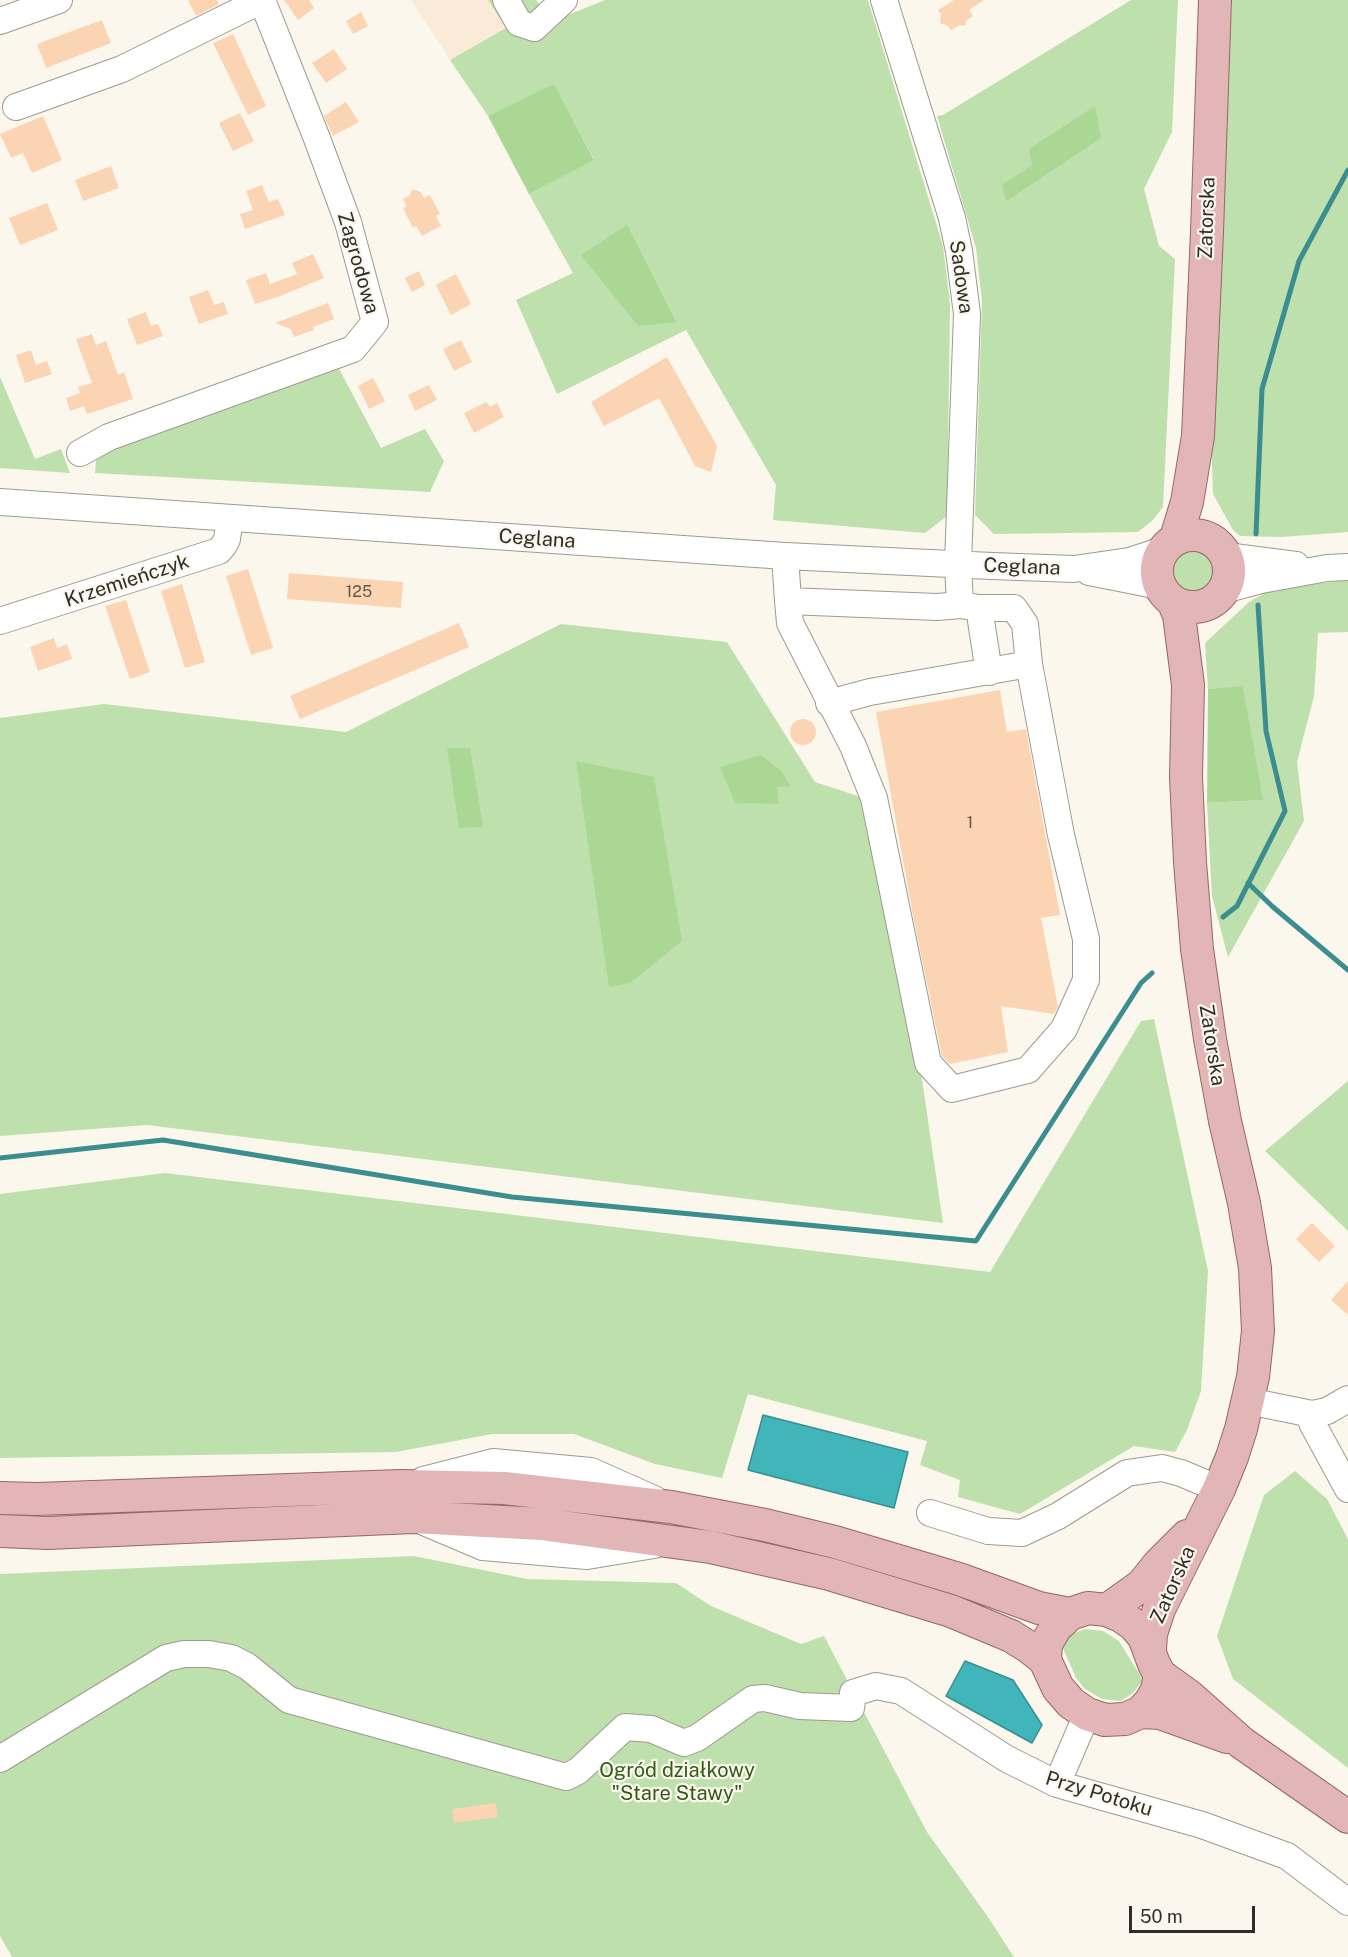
<!DOCTYPE html>
<html>
<head>
<meta charset="utf-8">
<style>
  body { margin:0 }
  #map { position:relative; width:1348px; height:1957px; overflow:hidden; background:#fbf7ed; font-family:"Public Sans",sans-serif }
  canvas { display:block }
  .scale { position:absolute; left:1129px; top:1906px; width:126px; height:27px; box-sizing:border-box; border:3px solid #2e2d29; border-top:0; padding-left:8px; font-size:18px; line-height:21px; white-space:nowrap; color:#2e2d29; -webkit-text-stroke:4px #fbf7ed; paint-order:stroke }
</style>
</head>
<body>
<div id="map">
<canvas width="1348" height="1957"></canvas>
<div class="scale">50 m</div>
</div>
<script>
const c = document.querySelector('canvas').getContext('2d');
c.lineJoin = 'round';
function paint(path, color) { c.fillStyle = color; c.fill(path, 'evenodd'); }
const toPath = rows => new Path2D(rows.map(r => 'M' + r).join(''));
function stroke(path, color, width, dash) { c.strokeStyle = color; c.lineWidth = width; c.lineCap = dash ? 'butt' : 'round'; c.setLineDash(dash || []); c.stroke(path); }
function write(font, color, halo, rows, align = 'center') {
  c.font = font + ' "Public Sans",sans-serif'; c.lineWidth = 4.5; c.setLineDash([]); c.textBaseline = 'middle'; c.strokeStyle = halo; c.fillStyle = color; for (const [text, x, y, turn = 0] of rows) {
    c.save(); c.translate(x, y); c.rotate((+turn || 0) * Math.PI / 180); c.textAlign = isNaN(turn) ? turn : align; if (halo) c.strokeText(text, 0, 0); c.fillText(text, 0, 0); c.restore();
  }
}
paint(toPath([
  [411,0,488,0,507,28,450,60]
]), '#faebd8');
paint(toPath([
  [488,0,536,0,553,21,605,0,868,0,943,246,950,304,947,516,925,533,773,520,776,485,686,330,557,394,516,300,573,273,529,194,594,159,554,85,488,116,450,60,506,28],
  [1131,0,1178,0,1172,132,1144,189,1159,246,1175,259,1163,507,1152,521,1138,532,994,534,975,515,982,301,976,248,937,116,943,115],
  [1232,0,1348,0,1348,532,1281,537,1240,536,1233,530,1213,494,1211,433],
  [336,363,381,448,425,429,444,461,430,492,95,473,96,460,109,445],
  [0,377,35,459,61,449,70,473,0,468],
  '1168 569a25 25 0 1 1 50 0a25 25 0 1 1-50 0Z',
  [1348,580,1348,632,1318,633,1314,696,1297,762,1304,821,1228,957,1212,896,1207,803,1262,800,1243,687,1208,689,1205,643,1249,602,1271,589],
  [561,624,727,642,815,782,864,798,920,1066,943,1223,147,1125,0,1136,0,718,104,704,346,732],
  [1154,1019,1208,1271,1201,1391,1187,1430,1175,1452,1134,1446,1020,1514,958,1497,960,1480,920,1465,927,1441,748,1394,722,1478,655,1464,574,1434,492,1434,396,1452,0,1458,0,1194,165,1173,990,1272,1141,1021],
  [1348,1081,1348,1231,1265,1151],
  [1295,1471,1327,1499,1348,1539,1348,1768,1233,1679,1217,1636,1264,1495],
  [414,1556,527,1579,676,1583,711,1606,801,1644,824,1636,927,1832,988,1917,1014,1957,12,1957,0,1936,0,1574],
  [1085,1629,1103,1631,1119,1641,1143,1680,1133,1693,1121,1701,1102,1699,1085,1689,1076,1678,1061,1644,1071,1634]
]), '#bde0ad');
paint(toPath([
  [554,84,594,160,529,194,488,116],
  [1095,106,1101,138,1006,201,1002,185,1032,165,1029,149],
  [627,225,676,322,638,326,581,255],
  [1243,686,1263,800,1207,803,1208,689],
  [447,748,470,748,483,827,459,828],
  [761,755,782,772,791,786,777,787,779,804,735,803,720,767],
  [576,761,654,777,682,941,630,983,609,987]
]), '#aad894');
const water = toPath([
  [763,1415,908,1452,894,1508,748,1470,763,1415],
  [965,1661,1013,1680,1042,1725,1032,1743,946,1696,965,1661]
]);
paint(water, '#40b6bb');
stroke(water, '#3b8d8f', 1.5);
stroke(toPath([
  [1256,534,1262,389,1299,261,1348,170],
  [1248,883,1273,907,1348,970],
  [1223,917,1237,906,1285,811,1266,731,1258,605],
  [0,1158,163,1140,512,1197,976,1241,1141,983,1152,973]
]), '#3b8d8f', 5);
paint(toPath([
  [188,0,217,0,219,4,196,16],
  [284,0,309,0,314,8,298,20],
  [954,0,984,0,969,10,973,16,966,21,965,26,960,25,951,30,948,26,940,23,941,15,938,10],
  [361,12,368,26,353,34,346,21],
  [102,20,111,43,46,68,37,44],
  [233,34,266,106,248,115,213,43],
  [334,49,347,69,326,83,312,63],
  [346,102,359,122,333,136,324,116],
  [240,113,254,141,233,151,219,123],
  [43,116,62,160,32,173,23,153,11,158,0,134],
  [111,166,119,188,83,201,75,180],
  [262,185,269,202,278,199,285,215,245,229,240,214,253,210,246,191],
  [412,189,421,192,424,198,430,195,440,214,436,216,441,226,422,236,416,226,413,228,403,208,407,207,403,199,410,195],
  [47,203,58,230,20,245,9,218],
  [313,254,324,278,278,297,255,304,246,280,266,273,270,284,297,274,292,263],
  [419,271,425,285,412,292,405,278],
  [456,274,471,304,451,315,436,285],
  [208,290,214,305,224,302,228,314,199,324,189,297],
  [328,303,334,319,313,327,314,330,294,337,291,329,275,323],
  [146,312,151,326,158,324,163,336,137,345,127,319],
  [92,334,96,345,106,341,118,375,124,372,133,399,87,414,84,406,70,411,66,398,80,393,78,387,92,383,76,339],
  [461,340,472,362,454,371,443,349],
  [31,350,36,365,47,361,52,374,25,383,16,355],
  [667,357,717,446,711,472,695,466,659,398,604,426,591,402],
  [373,378,385,401,369,409,358,386],
  [429,385,437,400,415,411,408,395],
  [486,402,490,407,497,403,504,417,474,433,464,413],
  [248,569,273,648,251,655,226,576],
  [289,573,403,582,401,608,287,599],
  [182,584,205,662,185,668,161,591],
  [126,600,150,672,130,679,105,606],
  [459,623,469,647,300,719,290,696],
  [54,638,57,648,67,644,72,659,38,671,30,647],
  [1000,690,1007,732,1026,729,1060,915,1041,918,1058,1007,1054,1014,1001,1006,1008,1052,950,1064,942,1056,914,921,876,712],
  '790 732a13 13 0 1 1 26 0a13 13 0 1 1-26 0Z',
  [1312,1223,1335,1246,1319,1262,1296,1239],
  [1348,1281,1348,1315,1331,1300],
  [496,1803,498,1817,454,1823,452,1809]
]), '#fbd4b3');
const minor = toPath([
  [506,0,519,23,534,28,564,0],
  [884,0,952,218,959,251,967,314,958,564,960,605],
  [0,21,59,0],
  [16,107,122,69,262,0],
  [80,453,109,437,353,349,375,322,348,222,316,136,262,0],
  [0,502,785,556,992,566,1074,569,1129,561,1163,550],
  [785,556,788,601],
  [1226,556,1296,565],
  [1089,572,1160,586],
  [1224,590,1261,580,1327,568,1348,567],
  [788,601,937,607,960,605,979,608,1014,608,1025,624,1029,664,1061,835,1086,939,1086,980,1064,1029,1028,1070,952,1089,928,1063,874,798,853,746,790,623,788,601],
  [979,608,989,672],
  [0,621,219,551,224,545,227,539,230,518],
  [829,703,870,692,1029,664],
  [1248,1401,1312,1414,1312,1423,1348,1489],
  [1312,1414,1327,1411,1348,1399],
  [423,1480,493,1462,591,1471,654,1499],
  [930,1513,988,1531,1022,1533,1058,1516,1127,1473,1162,1468,1181,1473,1219,1489],
  [424,1522,483,1547,587,1556,654,1545],
  [0,1759,166,1658,184,1654,209,1654,231,1658,247,1666,289,1700,566,1777,578,1771,625,1727,651,1729,684,1743,697,1738,753,1699,765,1698,800,1706,851,1708,853,1693,876,1686,901,1691,1007,1759,1057,1784,1202,1825,1287,1856,1348,1902],
  [1057,1784,1087,1714]
]);
const major = toPath([
  '1157 571a36 36 0 1 1 72 0a36 36 0 1 1-72 0Z',
  [1176,538,1187,502,1198,436,1207,232,1215,0],
  [0,1498,37,1499,401,1486,504,1488,671,1507,765,1525,835,1542,959,1579,1039,1608,1070,1614],
  [0,1531,48,1533,413,1517,541,1524,710,1547,829,1574,951,1611,1011,1636,1030,1648,1045,1660,1058,1688,1071,1703,1087,1714,1105,1720,1125,1719,1141,1712,1151,1701,1157,1690,1160,1675,1154,1664,1144,1637,1134,1625,1121,1616,1107,1610,1088,1608,1070,1614,1056,1627,1046,1644,1045,1660],
  [1107,1610,1142,1585,1158,1565,1187,1536],
  [1150,1649,1151,1634,1159,1609,1219,1489,1232,1457,1241,1429,1253,1377,1258,1331,1255,1268,1244,1203,1225,1121,1210,1039,1197,949,1190,862,1186,777,1188,685,1179,615,1173,601],
  [1160,1675,1189,1696,1242,1743,1348,1817],
  [1141,1712,1160,1713,1227,1737]
]);
stroke(minor, '#9e9a90', 28);
stroke(major, '#976665', 34);
stroke(minor, '#fff', 26);
stroke(major, '#e2b5b6', 32);
write('16px', '#61574c', null, [
  ["125",359,592],
  ["1",970,823]
]);
write('20px', '#2e2d29', '#fbf7ed', [
  ["Zatorska",1207,218,-88],
  ["Zagrodowa",358,263,74],
  ["Sadowa",961,277,82],
  ["Ceglana",537,539,4],
  ["Ceglana",1022,567,2],
  ["Krzemieńczyk",127,581,-18],
  ["Zatorska",1212,1045,81],
  ["Zatorska",1173,1585,-66],
  ["Przy Potoku",1099,1794,17]
]);
write('20px', '#315b17', '#fbf7ed', [
  ["Ogród działkowy",677,1771],
  ["\"Stare Stawy\"",677,1794]
]);
</script>
</body>
</html>
